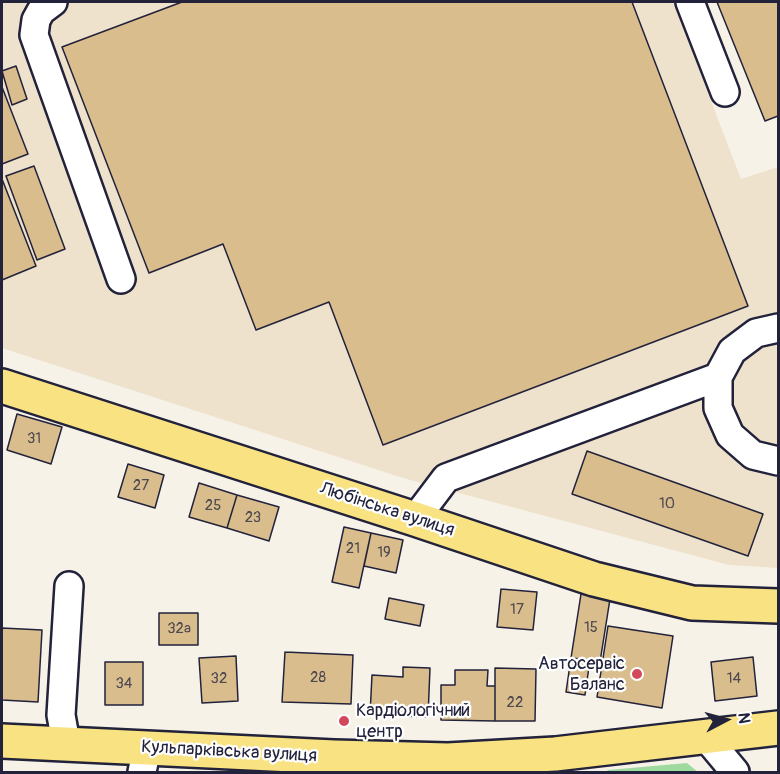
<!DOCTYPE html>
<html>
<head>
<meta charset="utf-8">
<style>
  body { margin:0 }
  #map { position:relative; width:780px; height:774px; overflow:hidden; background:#f7f2e8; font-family:Pangolin,sans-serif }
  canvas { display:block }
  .frame { position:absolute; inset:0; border:3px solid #22223b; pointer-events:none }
  .north { position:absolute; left:696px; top:690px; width:60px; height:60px; -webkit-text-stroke:4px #fff; paint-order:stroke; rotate:84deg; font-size:16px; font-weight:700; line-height:24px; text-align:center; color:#22223b }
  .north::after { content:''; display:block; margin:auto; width:21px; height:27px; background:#22223b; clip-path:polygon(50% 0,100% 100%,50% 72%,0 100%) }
</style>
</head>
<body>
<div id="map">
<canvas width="780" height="774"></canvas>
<div class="frame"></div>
<div class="north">N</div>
</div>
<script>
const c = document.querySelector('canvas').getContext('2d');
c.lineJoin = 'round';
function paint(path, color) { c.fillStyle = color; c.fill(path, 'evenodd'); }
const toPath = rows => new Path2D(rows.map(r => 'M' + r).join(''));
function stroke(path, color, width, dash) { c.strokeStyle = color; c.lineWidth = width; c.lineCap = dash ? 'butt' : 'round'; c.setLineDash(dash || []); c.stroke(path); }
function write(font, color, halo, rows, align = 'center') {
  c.font = font + ' Pangolin,sans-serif'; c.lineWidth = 4.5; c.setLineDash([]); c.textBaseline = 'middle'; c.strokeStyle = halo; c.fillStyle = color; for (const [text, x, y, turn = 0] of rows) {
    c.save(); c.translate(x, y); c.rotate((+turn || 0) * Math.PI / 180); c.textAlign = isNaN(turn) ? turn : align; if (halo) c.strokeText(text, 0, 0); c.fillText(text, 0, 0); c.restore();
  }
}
paint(toPath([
  [2,2,673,2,741,179,778,167,778,568,729,565,403,478,2,348]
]), '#eee2cd');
paint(toPath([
  [687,763,698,772,606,772,608,770]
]), '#9ed9a0');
const building = toPath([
  [182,2,632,2,748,306,383,445,329,302,256,330,223,244,149,273,62,47,182,2],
  [717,2,778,2,778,116,765,121,717,2],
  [16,66,27,99,12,105,2,71,16,66],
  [2,87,28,154,2,164,2,87],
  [34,166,65,249,37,260,6,176,34,166],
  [2,179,36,266,2,280,2,179],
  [17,414,62,427,51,464,7,450,17,414],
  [587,451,763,514,748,556,572,494,587,451],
  [128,464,164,475,155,508,118,497,128,464],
  [199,483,237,495,227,528,189,517,199,483],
  [237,495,279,507,269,541,227,528,237,495],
  [344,527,371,533,359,588,332,582,344,527],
  [371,533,403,540,396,573,364,566,371,533],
  [501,589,537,592,533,630,497,627,501,589],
  [581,594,610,599,600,662,571,658,581,594],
  [389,598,424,605,420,626,385,619,389,598],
  [159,613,198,613,198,645,159,645,159,613],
  [608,626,673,636,662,708,597,697,608,626],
  [2,628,42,630,38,702,2,700,2,628],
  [285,652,353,655,351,704,282,702,285,652],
  [236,656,238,701,202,703,199,658,236,656],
  [753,657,757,696,715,701,711,662,753,657],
  [571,658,590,660,585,695,566,692,571,658],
  [105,662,143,662,143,705,105,705,105,662],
  [403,667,430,668,428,717,370,715,372,675,403,677,403,667],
  [495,668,536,669,535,721,495,721,495,668],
  [455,670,488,670,487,686,495,686,495,721,441,720,441,685,455,685,455,670]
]);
paint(building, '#d9bd8d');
stroke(building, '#22223b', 1.5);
const minor = toPath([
  [53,2,41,11,36,20,34,35,121,279],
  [690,2,725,92],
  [778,328,756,333,732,351,718,377,718,408,730,435,753,455,778,461],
  [415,519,446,478,718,377],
  [705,736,735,772],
  [66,743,61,715,69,586],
  [142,772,147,747]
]);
const major = toPath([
  [2,386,415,519,594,579,692,603,778,606],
  [2,741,334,757,448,760,555,754,778,728]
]);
stroke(minor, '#22223b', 32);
stroke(major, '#22223b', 38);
stroke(minor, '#fff', 27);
stroke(major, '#f8e281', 33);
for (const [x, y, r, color] of [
  [637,674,6,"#d1495b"],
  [344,721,6,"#d1495b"]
]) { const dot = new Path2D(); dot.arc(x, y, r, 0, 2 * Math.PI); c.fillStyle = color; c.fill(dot); stroke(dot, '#fff', 2); }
write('15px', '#504950', null, [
  ["31",34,439],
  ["27",141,486],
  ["10",667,504],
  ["25",213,506],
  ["23",253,518],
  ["21",353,549],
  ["19",384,553],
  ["17",517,610],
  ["15",591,628],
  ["32а",179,629],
  ["28",318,678],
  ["32",219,679],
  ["14",734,679],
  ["34",124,684],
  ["22",515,703]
]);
write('18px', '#22223b', '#fff', [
  ["Любінська вулиця",387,510,18],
  ["Кульпарківська вулиця",229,752,3]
]);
write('18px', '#22223b', '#fff', [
  ["Автосервіс",625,664],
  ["Баланс",625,685],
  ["Кардіологічний",356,711,"left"],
  ["центр",356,732,"left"]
], 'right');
</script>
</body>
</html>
